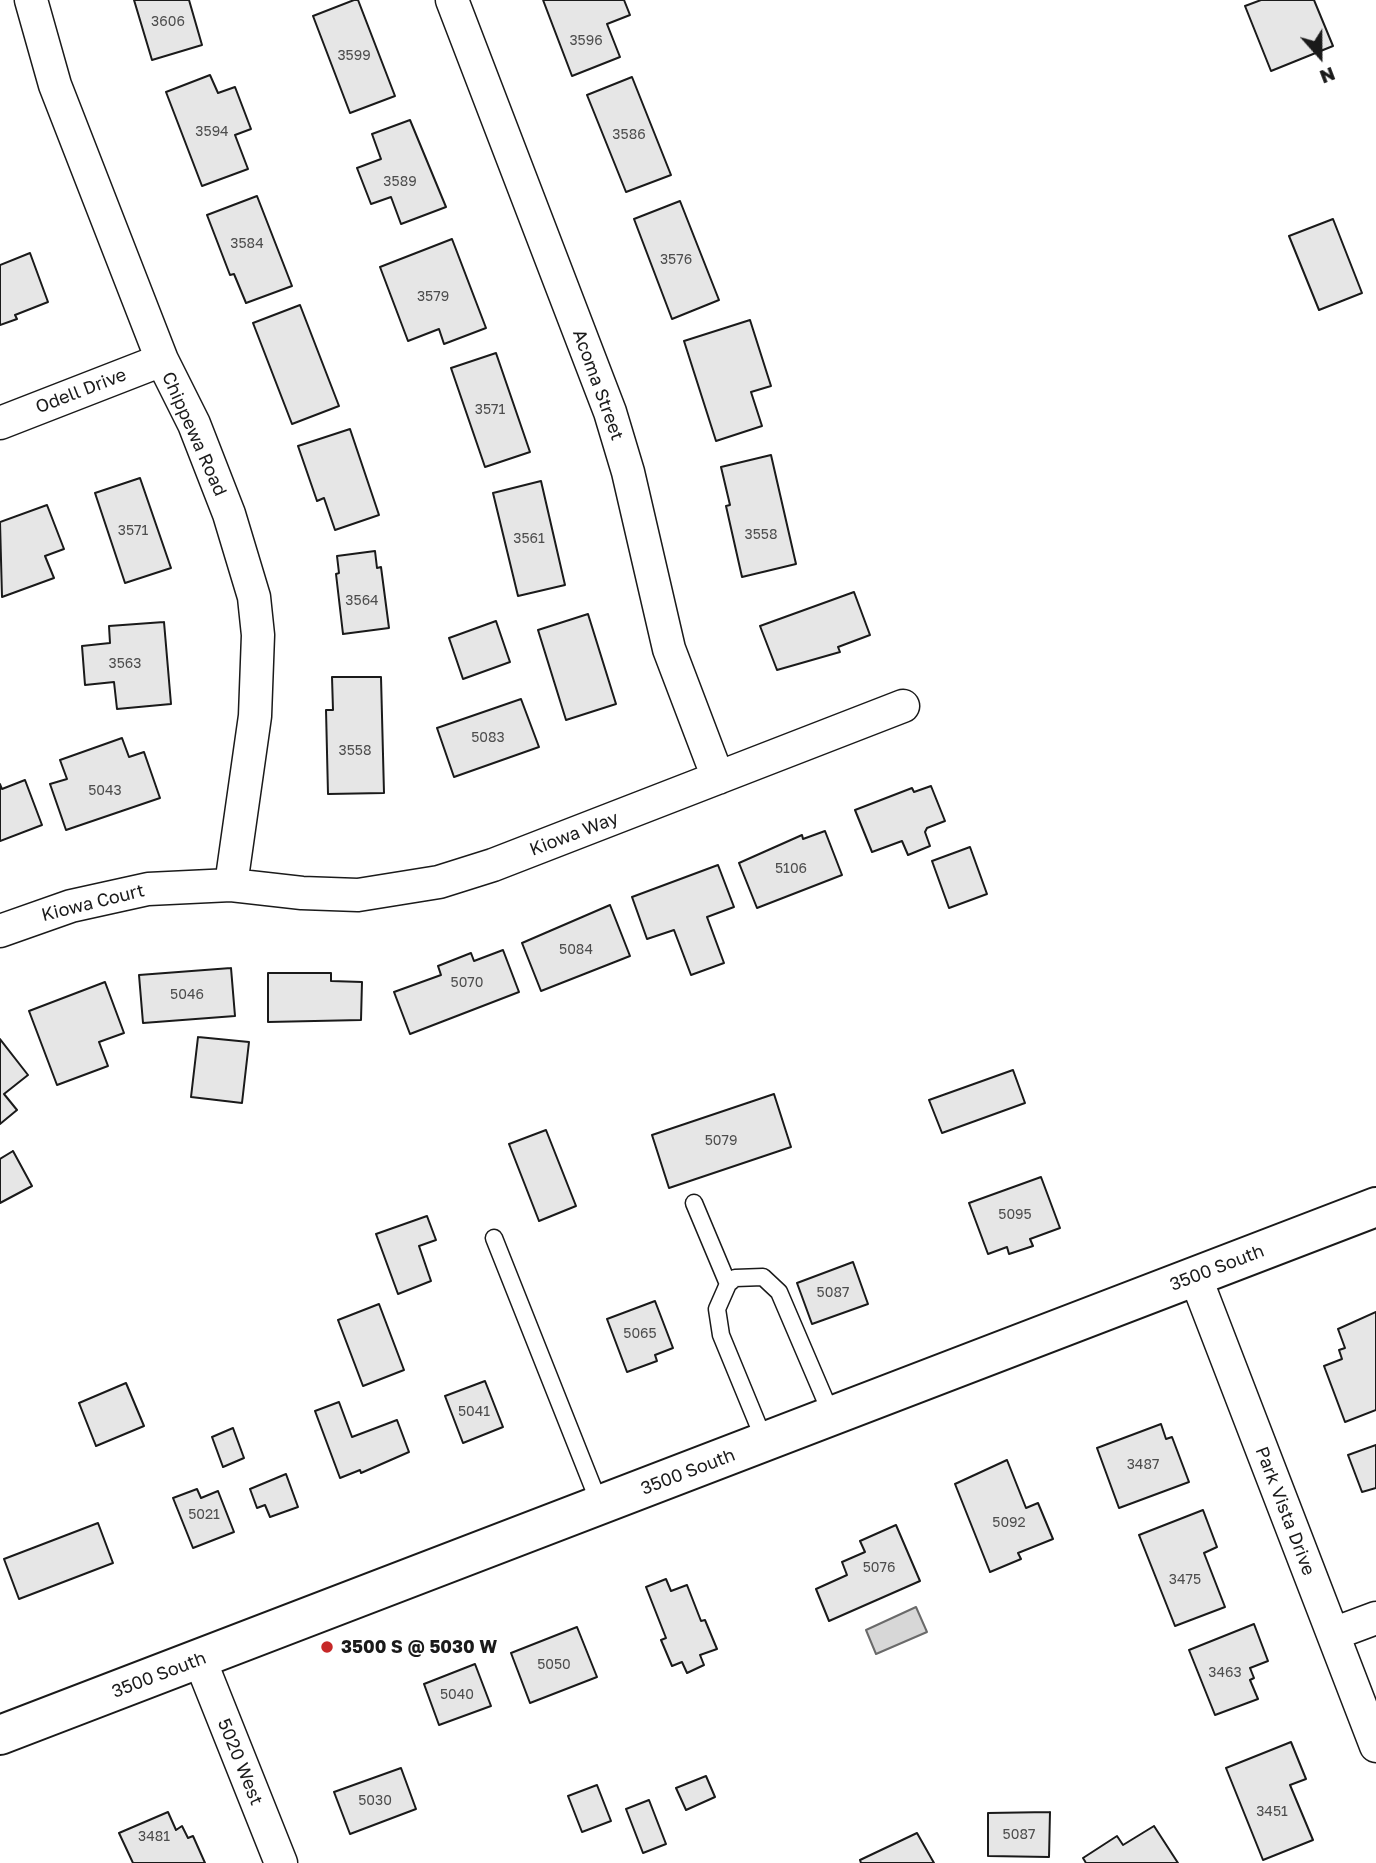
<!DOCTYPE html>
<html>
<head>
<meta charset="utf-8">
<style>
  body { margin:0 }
  #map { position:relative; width:1376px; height:1863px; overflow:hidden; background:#fff; font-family:"Golos Text",sans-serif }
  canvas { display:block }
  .north { position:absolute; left:1285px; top:21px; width:70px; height:70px; -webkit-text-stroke:5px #fff; paint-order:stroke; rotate:159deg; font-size:19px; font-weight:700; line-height:28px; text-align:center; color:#1a1a1a }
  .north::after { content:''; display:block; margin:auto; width:24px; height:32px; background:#1a1a1a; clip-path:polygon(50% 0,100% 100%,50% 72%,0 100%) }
</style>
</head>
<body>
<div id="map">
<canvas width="1376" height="1863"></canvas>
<div class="north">N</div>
</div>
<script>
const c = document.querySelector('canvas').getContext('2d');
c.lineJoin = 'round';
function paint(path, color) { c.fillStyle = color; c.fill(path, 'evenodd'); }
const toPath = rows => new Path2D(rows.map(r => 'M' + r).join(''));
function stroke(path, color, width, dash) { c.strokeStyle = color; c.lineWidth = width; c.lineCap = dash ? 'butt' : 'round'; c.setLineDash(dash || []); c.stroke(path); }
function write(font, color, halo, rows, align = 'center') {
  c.font = font + ' "Golos Text",sans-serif'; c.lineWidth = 5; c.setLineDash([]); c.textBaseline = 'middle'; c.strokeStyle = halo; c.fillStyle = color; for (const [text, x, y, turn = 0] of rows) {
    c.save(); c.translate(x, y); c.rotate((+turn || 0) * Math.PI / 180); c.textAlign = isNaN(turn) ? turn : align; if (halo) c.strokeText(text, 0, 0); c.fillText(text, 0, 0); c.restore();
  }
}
const water = toPath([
  [916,1607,927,1632,876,1654,866,1630,916,1607]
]);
paint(water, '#d7d7d7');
stroke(water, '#6a6a6a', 2);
const building = toPath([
  [134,0,189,0,202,45,152,60,134,0],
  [354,0,358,0,395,96,350,113,313,16,354,0],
  [543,0,624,0,630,15,607,24,620,57,572,76,543,0],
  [1261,0,1314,0,1333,46,1271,71,1245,6,1261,0],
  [210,75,218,93,235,87,251,129,235,135,248,169,202,186,166,92,210,75],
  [632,77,671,175,626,192,587,95,632,77],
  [410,120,446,207,401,224,391,197,371,204,357,168,381,159,372,134,410,120],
  [257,196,292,286,246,303,234,274,230,275,207,215,257,196],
  [680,201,719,300,672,319,634,219,680,201],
  [1333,219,1362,293,1319,310,1289,236,1333,219],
  [452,239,486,328,444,344,439,329,408,341,380,267,452,239],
  [30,253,48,302,15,315,17,319,0,325,0,265,30,253],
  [300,305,339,406,292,424,253,323,300,305],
  [750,320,771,386,751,392,762,426,716,441,684,341,750,320],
  [496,353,530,452,485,467,451,368,496,353],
  [350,429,379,515,335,530,324,498,317,501,298,446,350,429],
  [771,455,796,564,742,577,726,506,730,505,721,467,771,455],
  [140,478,171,568,125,583,95,493,140,478],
  [541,481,565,585,518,596,493,493,541,481],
  [47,505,64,549,45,556,54,578,2,597,0,522,47,505],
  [375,551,377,568,381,567,389,628,343,634,336,574,339,573,337,556,375,551],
  [854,592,870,635,838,647,840,652,777,670,760,626,854,592],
  [588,614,616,704,566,720,538,630,588,614],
  [496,621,510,662,463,679,449,638,496,621],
  [164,622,171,704,117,709,114,682,85,685,82,646,110,643,109,626,164,622],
  [332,677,381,677,384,793,328,794,326,710,333,710,332,677],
  [521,699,539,747,454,777,437,728,521,699],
  [122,738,129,757,144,752,160,798,66,830,50,784,67,779,60,760,122,738],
  [25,780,42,825,0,841,0,784,2,789,25,780],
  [931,786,945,821,927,828,925,832,930,846,908,855,902,841,872,852,855,810,912,788,914,792,931,786],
  [825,831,842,875,757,908,739,863,802,835,803,839,825,831],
  [970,847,987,894,949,908,932,861,970,847],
  [718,865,734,907,707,917,724,963,691,975,674,930,647,939,632,897,718,865],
  [610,905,630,956,541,991,522,943,610,905],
  [503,950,519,992,410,1034,394,992,441,975,438,966,471,953,474,961,503,950],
  [231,968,235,1016,143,1023,139,975,231,968],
  [268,973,331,973,331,981,362,982,361,1020,268,1022,268,973],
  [105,982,124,1033,99,1042,108,1066,57,1085,29,1011,105,982],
  [198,1037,249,1042,242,1103,191,1097,198,1037],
  [0,1039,28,1075,4,1094,17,1110,0,1124,0,1039],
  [1013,1070,1025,1103,942,1133,929,1100,1013,1070],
  [774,1094,791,1147,669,1188,652,1135,774,1094],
  [546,1130,576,1206,539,1221,509,1144,546,1130],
  [13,1151,32,1186,0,1203,0,1159,13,1151],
  [1041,1177,1060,1228,1030,1239,1033,1246,1009,1254,1007,1247,988,1254,969,1203,1041,1177],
  [427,1216,436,1240,419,1246,431,1281,398,1294,376,1234,427,1216],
  [853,1262,868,1304,812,1324,797,1283,853,1262],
  [655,1301,673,1348,655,1355,657,1361,627,1372,607,1319,655,1301],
  [379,1304,404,1370,363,1386,338,1320,379,1304],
  [1376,1312,1376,1410,1345,1422,1324,1366,1342,1359,1339,1350,1345,1348,1338,1329,1376,1312],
  [485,1381,503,1427,463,1443,445,1396,485,1381],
  [126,1383,144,1426,96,1446,79,1403,126,1383],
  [339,1402,352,1437,397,1420,409,1452,361,1473,360,1470,340,1478,315,1411,339,1402],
  [1161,1424,1166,1439,1172,1437,1189,1482,1119,1508,1097,1448,1161,1424],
  [233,1428,244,1458,223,1467,212,1437,233,1428],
  [1376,1445,1376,1488,1362,1492,1348,1455,1376,1445],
  [1007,1460,1026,1508,1038,1503,1053,1539,1018,1553,1021,1559,990,1572,955,1484,1007,1460],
  [286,1474,298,1507,270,1517,265,1505,257,1508,250,1489,286,1474],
  [197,1489,201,1498,218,1491,234,1532,193,1548,173,1498,197,1489],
  [1203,1510,1217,1547,1204,1553,1225,1607,1175,1626,1139,1535,1203,1510],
  [98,1523,113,1563,19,1599,4,1559,98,1523],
  [896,1525,920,1581,829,1621,816,1589,847,1575,842,1562,865,1552,860,1541,896,1525],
  [666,1579,671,1591,687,1585,701,1621,705,1620,717,1649,700,1655,704,1665,687,1673,682,1662,672,1666,661,1640,666,1638,646,1587,666,1579],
  [1254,1624,1268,1661,1250,1668,1254,1678,1250,1680,1258,1699,1215,1715,1189,1650,1254,1624],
  [577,1627,597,1677,530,1703,511,1653,577,1627],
  [475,1664,491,1706,439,1725,424,1684,475,1664],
  [1291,1742,1306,1779,1290,1785,1313,1840,1263,1860,1226,1768,1291,1742],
  [401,1768,416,1809,350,1834,334,1792,401,1768],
  [706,1776,715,1797,686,1810,676,1788,706,1776],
  [597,1785,611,1821,582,1832,568,1796,597,1785],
  [649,1800,666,1844,643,1853,626,1809,649,1800],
  [168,1812,176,1830,182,1826,188,1838,193,1836,205,1863,133,1863,119,1833,168,1812],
  [1050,1812,1049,1857,988,1856,988,1813,1050,1812],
  [1154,1826,1178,1863,1086,1863,1083,1858,1117,1836,1123,1845,1154,1826],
  [917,1833,934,1863,861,1863,860,1860,917,1833]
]);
paint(building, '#e6e6e6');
stroke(building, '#1a1a1a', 2);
const service = toPath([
  [694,1203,728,1284],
  [494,1238,600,1505],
  [765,1442,721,1335,717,1309,728,1284,735,1278,763,1277,779,1292,832,1416]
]);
const minor = toPath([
  [31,0,55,85,162,360,194,424,229,514,254,597,258,635,255,716,231,885],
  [452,0,610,412,628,472,669,649,718,778],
  [0,423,162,360],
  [0,931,71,906,148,889,231,885,302,893,358,895,439,882,493,865,903,706],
  [1195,1276,1376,1746],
  [1333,1634,1376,1618],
  [200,1660,281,1863]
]);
const primary = toPath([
  [0,1735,1376,1207]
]);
stroke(service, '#1a1a1a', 19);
stroke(minor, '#1a1a1a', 35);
stroke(primary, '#1a1a1a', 42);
stroke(service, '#fff', 16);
stroke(minor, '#fff', 32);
stroke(primary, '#fff', 38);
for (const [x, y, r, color] of [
  [327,1647,7,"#c62828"]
]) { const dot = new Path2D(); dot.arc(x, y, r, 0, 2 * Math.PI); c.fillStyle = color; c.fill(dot); stroke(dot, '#fff', 2.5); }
write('14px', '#4d4d4d', null, [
  ["3606",168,22],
  ["3596",586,41],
  ["3599",354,56],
  ["3594",212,132],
  ["3586",629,135],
  ["3589",400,182],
  ["3584",247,244],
  ["3576",676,260],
  ["3579",433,297],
  ["3571",490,410],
  ["3571",133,531],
  ["3558",761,535],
  ["3561",529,539],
  ["3564",362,601],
  ["3563",125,664],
  ["5083",488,738],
  ["3558",355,751],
  ["5043",105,791],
  ["5106",791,869],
  ["5084",576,950],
  ["5070",467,983],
  ["5046",187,995],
  ["5079",721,1141],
  ["5095",1015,1215],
  ["5087",833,1293],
  ["5065",640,1334],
  ["5041",474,1412],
  ["3487",1143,1465],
  ["5021",204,1515],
  ["5092",1009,1523],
  ["5076",879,1568],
  ["3475",1185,1580],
  ["5050",554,1665],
  ["3463",1225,1673],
  ["5040",457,1695],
  ["5030",375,1801],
  ["3451",1272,1812],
  ["5087",1019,1835],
  ["3481",154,1837]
]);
write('18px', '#1a1a1a', '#fff', [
  ["Acoma Street",598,385,70],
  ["Odell Drive",81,391,-21],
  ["Chippewa Road",194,434,66],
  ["Kiowa Way",574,834,-21],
  ["Kiowa Court",93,903,-14],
  ["3500 South",1217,1268,-21],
  ["3500 South",688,1472,-21],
  ["Park Vista Drive",1285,1511,69],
  ["3500 South",159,1675,-21],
  ["5020 West",240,1762,68]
]);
write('bold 18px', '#1a1a1a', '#fff', [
  ["3500 S @ 5030 W",341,1647]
], 'left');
</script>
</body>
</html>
